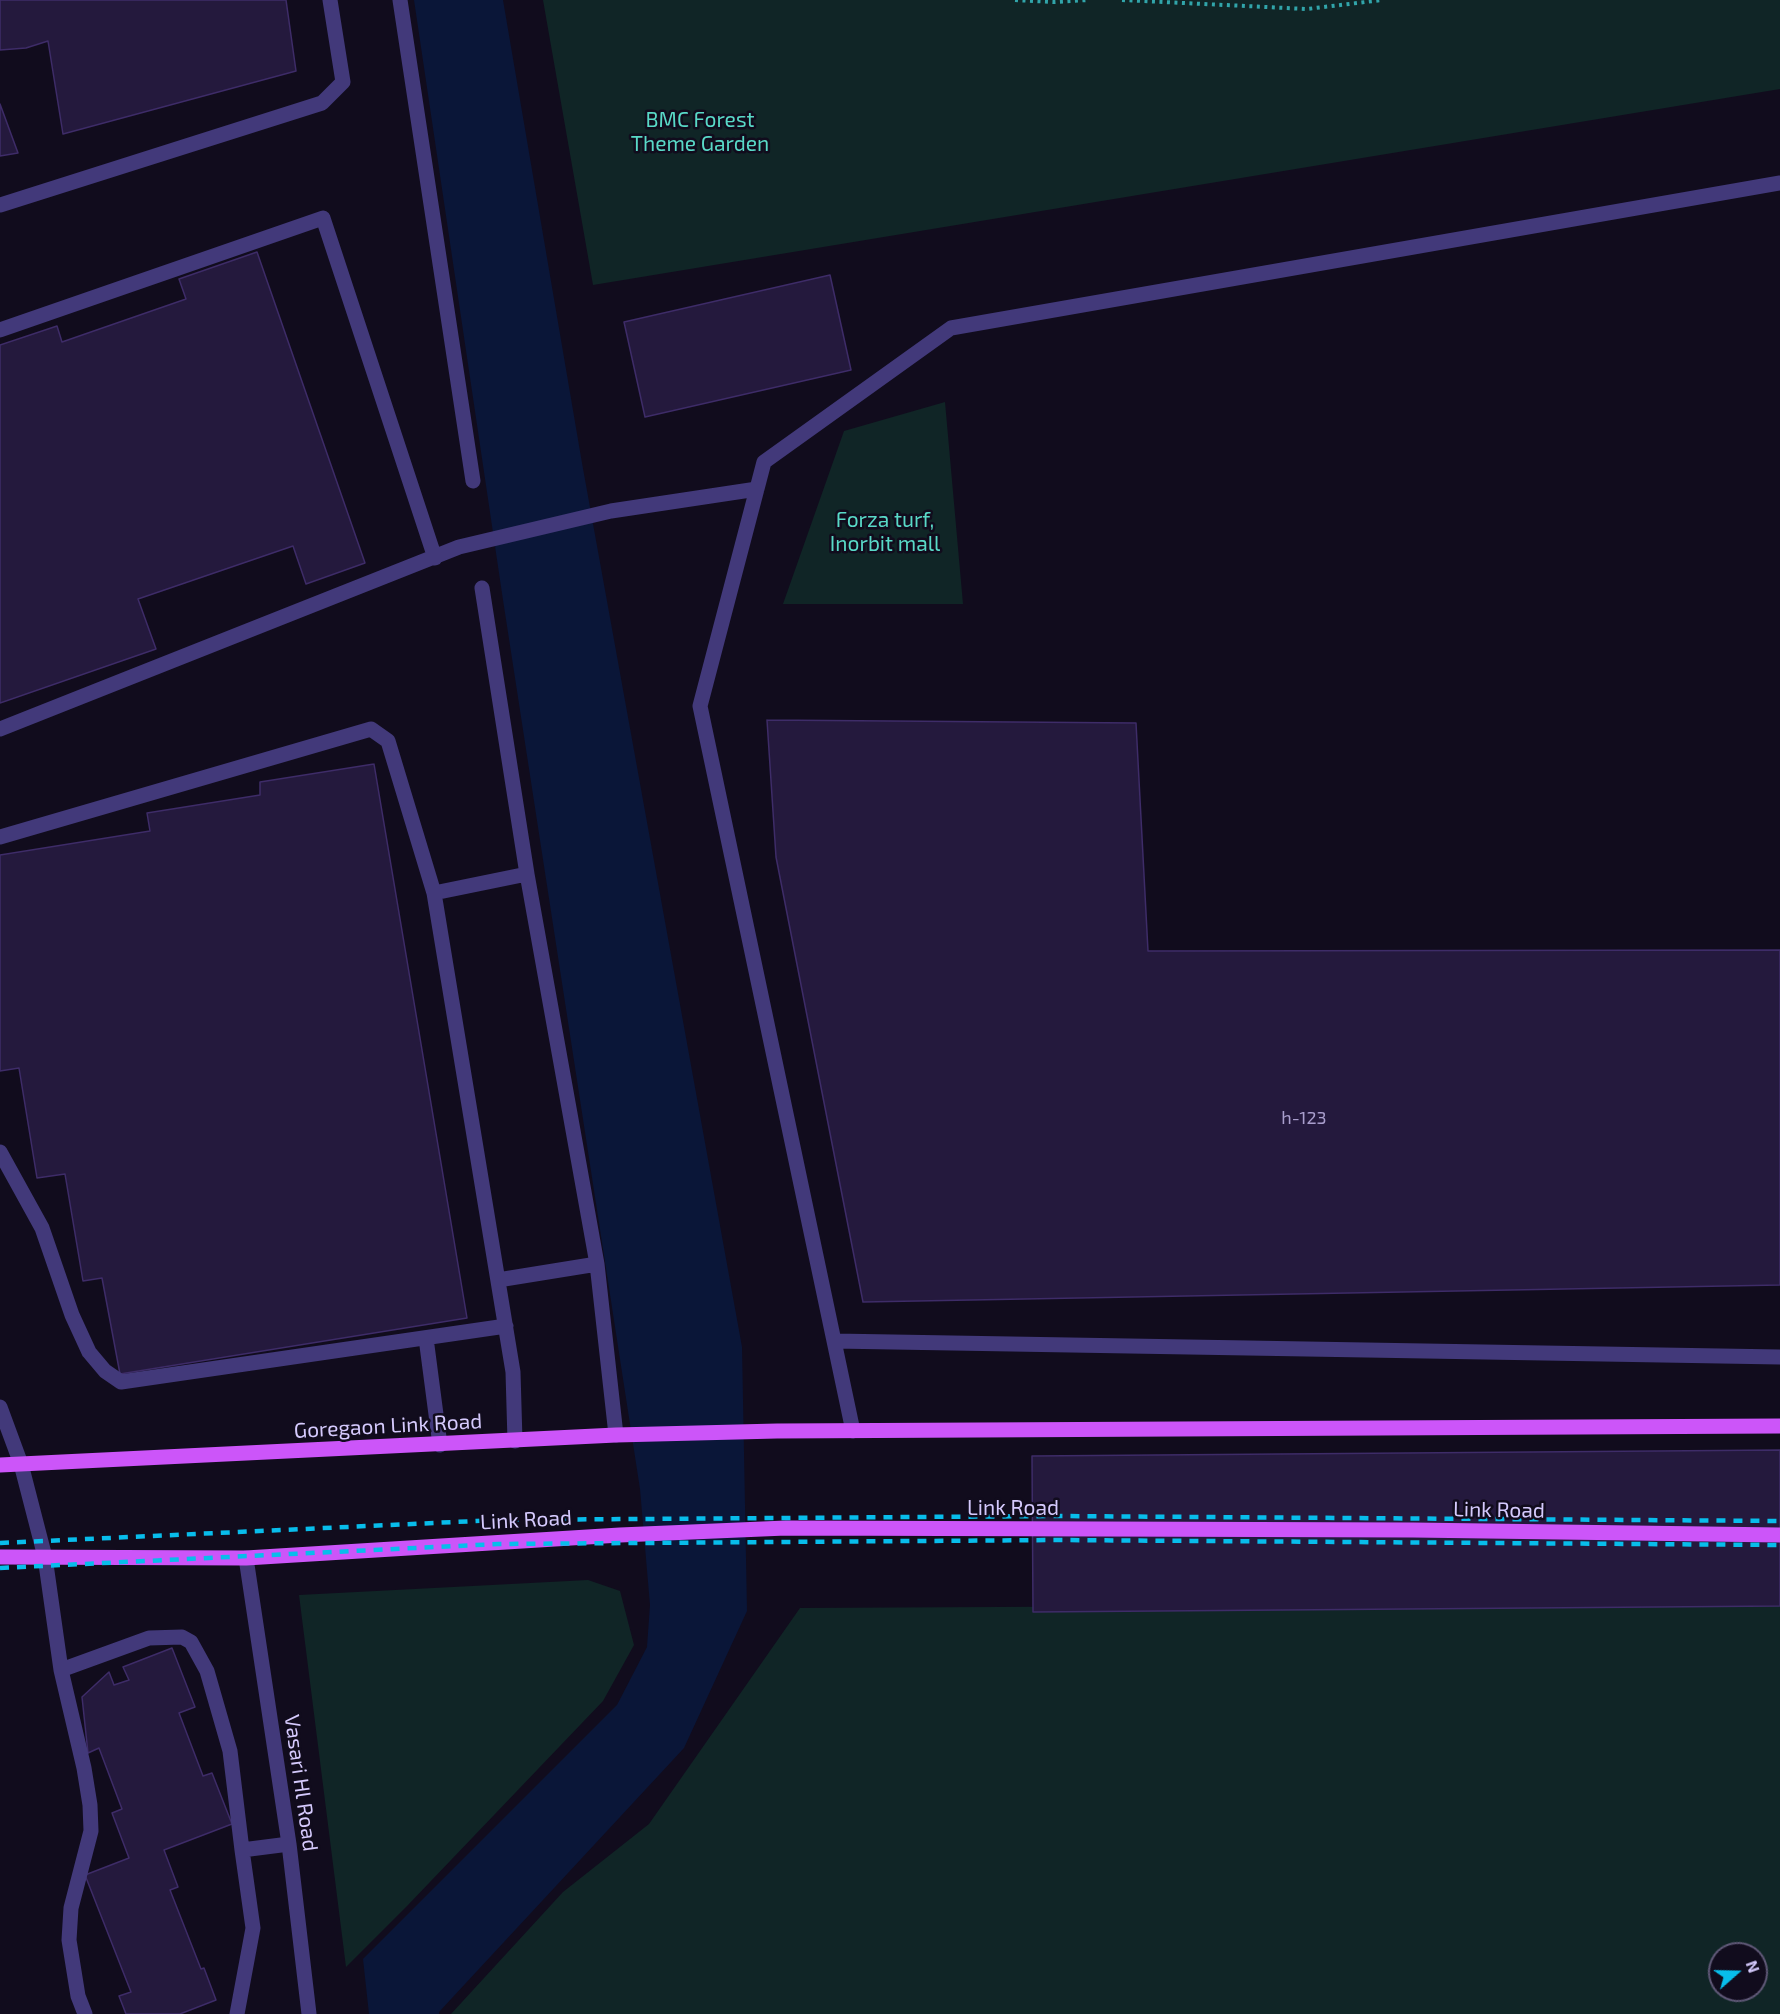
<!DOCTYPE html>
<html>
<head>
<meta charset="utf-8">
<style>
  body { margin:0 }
  #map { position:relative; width:1780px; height:2014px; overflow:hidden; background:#110c1d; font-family:"Exo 2",sans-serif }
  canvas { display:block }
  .north { position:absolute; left:1708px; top:1942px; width:60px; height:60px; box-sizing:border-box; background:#110c1d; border:2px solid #5f5877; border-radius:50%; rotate:70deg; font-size:16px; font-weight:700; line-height:24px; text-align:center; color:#d5cafd }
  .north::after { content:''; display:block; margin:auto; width:21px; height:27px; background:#08bdeb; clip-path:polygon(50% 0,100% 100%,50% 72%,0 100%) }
</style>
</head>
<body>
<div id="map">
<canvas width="1780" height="2014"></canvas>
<div class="north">N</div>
</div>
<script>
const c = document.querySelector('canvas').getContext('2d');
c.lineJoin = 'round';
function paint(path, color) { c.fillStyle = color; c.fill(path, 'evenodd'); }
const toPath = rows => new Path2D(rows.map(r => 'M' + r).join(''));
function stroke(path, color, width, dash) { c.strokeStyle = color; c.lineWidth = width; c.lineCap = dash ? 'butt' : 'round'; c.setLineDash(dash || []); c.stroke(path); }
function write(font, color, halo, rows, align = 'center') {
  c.font = font + ' "Exo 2",sans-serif'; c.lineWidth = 5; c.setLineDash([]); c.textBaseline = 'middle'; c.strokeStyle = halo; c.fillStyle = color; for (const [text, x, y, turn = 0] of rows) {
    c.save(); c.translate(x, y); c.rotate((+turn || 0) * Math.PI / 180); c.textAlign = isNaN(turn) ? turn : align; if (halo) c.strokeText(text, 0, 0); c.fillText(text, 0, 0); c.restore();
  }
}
paint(toPath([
  [543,0,1780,0,1780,89,593,285],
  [945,402,963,604,783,604,844,431],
  [588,1580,620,1591,634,1645,603,1701,408,1905,346,1967,299,1595],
  [1780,1603,1780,2014,451,2014,563,1892,649,1824,800,1608],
  [1720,1954,1756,1954,1756,1990,1720,1990]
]), '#102526');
paint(toPath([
  [414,0,503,0,582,463,742,1347,747,1611,684,1748,439,2012,439,2014,369,2014,363,1959,617,1705,647,1647,650,1605,640,1489,503,600]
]), '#0a1638');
const building = toPath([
  [0,0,286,0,296,71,63,134,48,41,26,48,0,50,0,0],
  [0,104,18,153,0,156,0,104],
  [257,252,365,563,306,584,293,546,138,599,156,649,0,703,0,345,57,326,62,342,186,299,179,279,257,252],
  [830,275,851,370,645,417,624,322,830,275],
  [767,720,1136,723,1148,951,1780,950,1780,1285,863,1302,776,857,767,720],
  [374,764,467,1318,120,1374,102,1278,83,1281,65,1174,37,1178,19,1068,0,1071,0,855,150,831,147,813,260,795,260,782,374,764],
  [1780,1450,1780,1606,1033,1612,1032,1456,1780,1450],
  [172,1648,195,1707,179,1713,203,1776,212,1773,232,1824,164,1850,178,1887,170,1890,201,1969,204,1968,216,2000,180,2014,126,2014,119,1996,131,1992,85,1875,129,1858,112,1813,122,1809,99,1748,88,1753,82,1697,109,1672,114,1685,129,1680,123,1667,172,1648]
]);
paint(building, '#24193d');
stroke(building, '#3e2c68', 1.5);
stroke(toPath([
  [1015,0,1054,2,1088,0],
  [1122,0,1307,9,1382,0]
]), '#31a5aa', 4, [3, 4.5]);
stroke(toPath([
  [400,0,473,481],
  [0,205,322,103,343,82,330,0],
  [0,330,323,218,435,558],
  [0,729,459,547,611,511,757,489],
  [0,837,371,729,388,741,434,893,527,874,482,588],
  [527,874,597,1264,616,1435],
  [434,893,513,1372,515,1441],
  [0,1152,42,1228,72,1315,89,1352,105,1371,121,1382,506,1326],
  [498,1280,597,1264],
  [426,1338,440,1445],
  [834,1341,1780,1357],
  [0,1407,21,1464,45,1557,61,1670,84,1768,90,1805,91,1831,71,1908,69,1940,78,1996,85,2014],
  [853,1431,700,706,764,462,951,328,1780,183],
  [246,1558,289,1844,309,2014],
  [61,1670,149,1638,182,1637,191,1642,207,1671,230,1751,242,1850,253,1928,237,2014],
  [242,1850,289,1844]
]), '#42397a', 15);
stroke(toPath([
  [0,1465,616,1435,777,1431,1780,1426],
  [0,1557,246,1558,620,1535,786,1528,1413,1530,1780,1535]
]), '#cc55f9', 15);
stroke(toPath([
  [0,1543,498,1520,1056,1516,1780,1521],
  [0,1568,498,1544,1057,1540,1780,1545]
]), '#08bdeb', 4.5, [9, 8]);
write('18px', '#a99ecd', null, [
  ["h-123",1304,1118]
]);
write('21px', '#59d9c7', '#110c1d', [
  ["BMC Forest",700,120],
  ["Theme Garden",700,144],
  ["Forza turf,",885,520],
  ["Inorbit mall",885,544]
]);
write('21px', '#d5cafd', '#110c1d', [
  ["Goregaon Link Road",388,1426,-3],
  ["Link Road",1013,1508],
  ["Link Road",1499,1510,1],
  ["Link Road",526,1520,-3],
  ["Vasari Hl Road",301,1783,82]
]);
</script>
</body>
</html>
